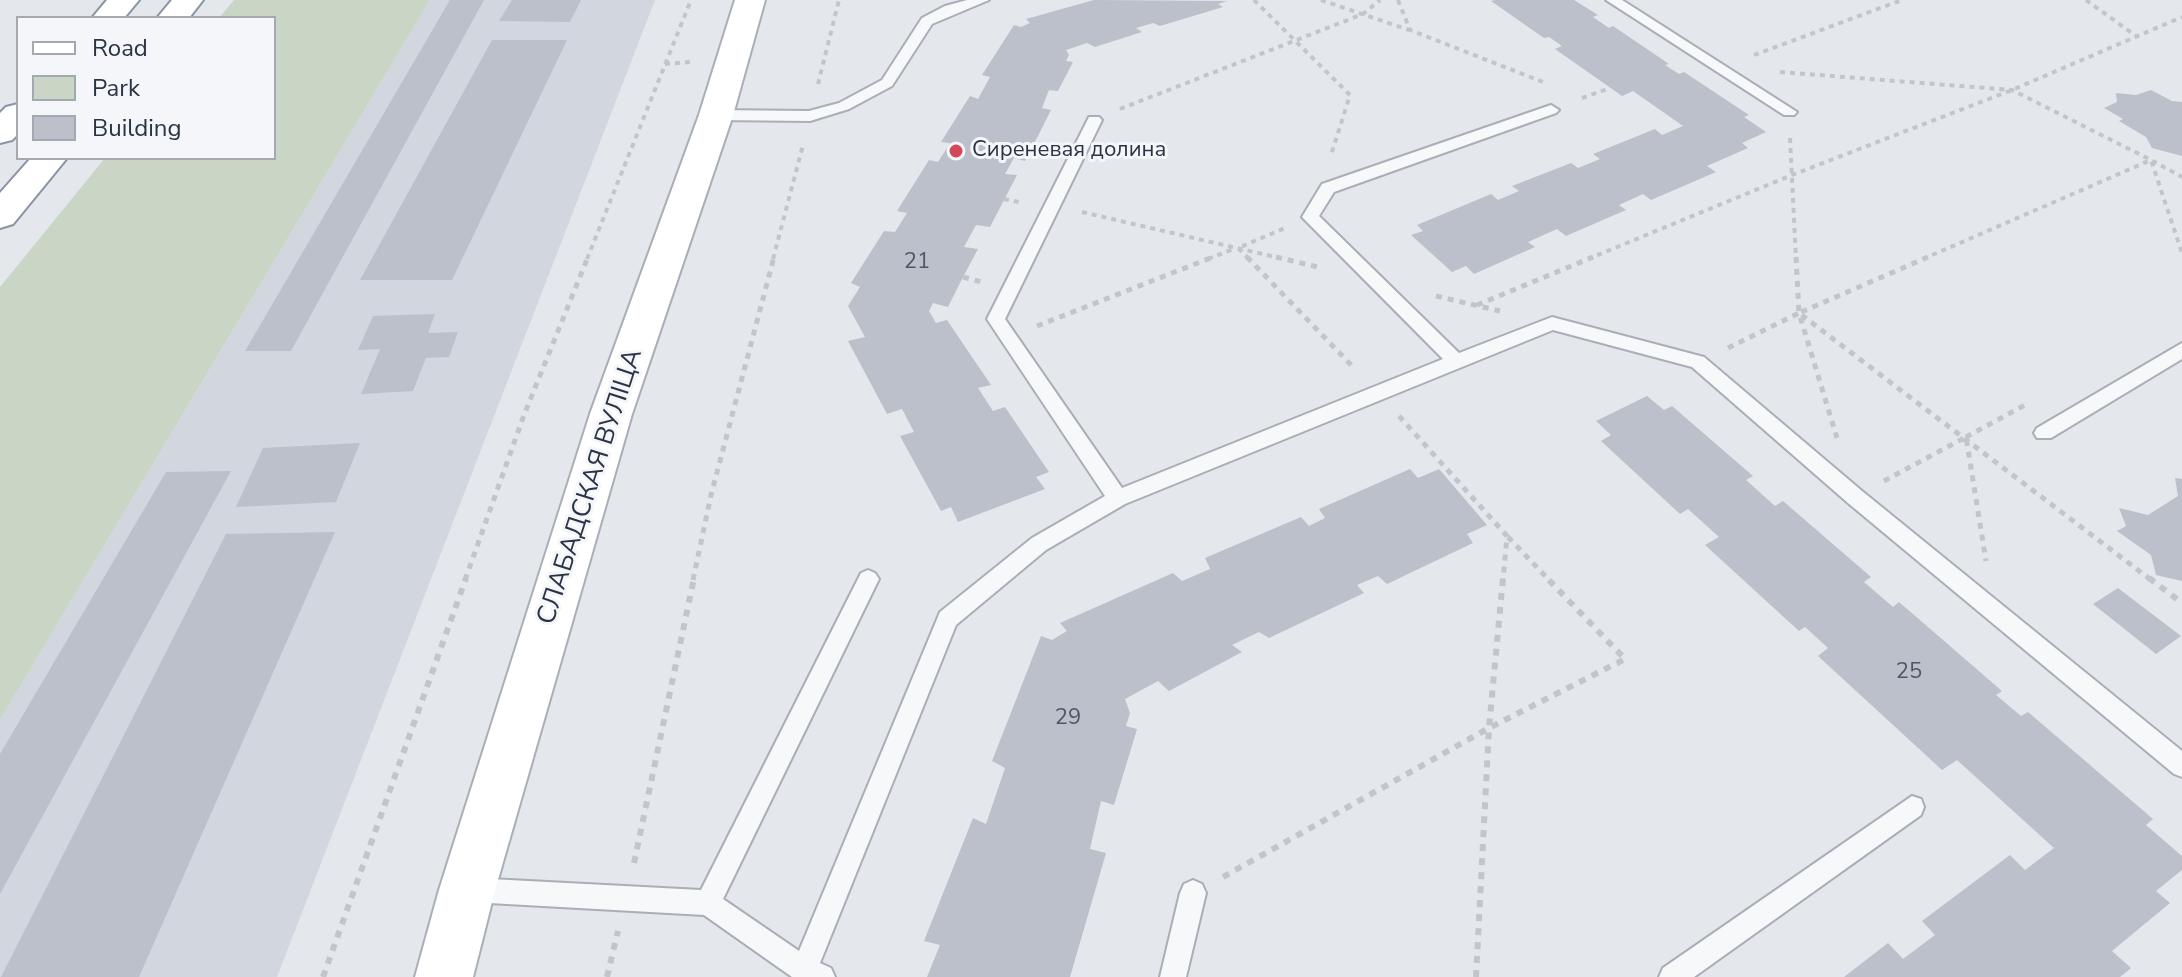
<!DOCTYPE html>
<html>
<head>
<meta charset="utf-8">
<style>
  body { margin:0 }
  #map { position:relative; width:2182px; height:977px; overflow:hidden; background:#e4e7ec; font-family:"Nunito Sans",sans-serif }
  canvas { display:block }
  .legend { position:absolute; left:16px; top:16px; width:260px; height:144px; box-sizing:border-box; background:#f4f6f9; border:2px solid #a4a8b1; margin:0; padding:10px 14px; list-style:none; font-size:24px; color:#2b3445 }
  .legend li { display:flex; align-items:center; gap:16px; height:40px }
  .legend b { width:40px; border:2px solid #a4a8b1 }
</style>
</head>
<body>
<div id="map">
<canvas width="2182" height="977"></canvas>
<ul class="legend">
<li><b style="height:10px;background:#fff"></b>Road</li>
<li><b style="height:22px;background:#c9d6c5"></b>Park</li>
<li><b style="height:22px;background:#bbc0ca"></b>Building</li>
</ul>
</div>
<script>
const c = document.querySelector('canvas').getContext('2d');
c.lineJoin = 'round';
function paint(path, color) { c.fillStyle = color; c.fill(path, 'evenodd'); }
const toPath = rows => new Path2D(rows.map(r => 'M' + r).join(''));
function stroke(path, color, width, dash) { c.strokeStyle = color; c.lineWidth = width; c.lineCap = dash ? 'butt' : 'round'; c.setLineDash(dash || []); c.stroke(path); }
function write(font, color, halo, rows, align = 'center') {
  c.font = font + ' "Nunito Sans",sans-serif'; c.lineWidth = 6; c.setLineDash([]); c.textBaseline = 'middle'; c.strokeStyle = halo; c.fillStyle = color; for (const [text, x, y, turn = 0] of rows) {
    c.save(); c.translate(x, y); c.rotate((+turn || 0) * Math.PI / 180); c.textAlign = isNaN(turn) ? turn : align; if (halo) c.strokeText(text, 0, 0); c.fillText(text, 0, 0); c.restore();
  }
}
paint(toPath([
  [430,0,655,0,277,977,0,977,0,720]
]), '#d2d6de');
paint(toPath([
  [234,0,430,0,0,720,0,287,105,158,274,158,274,18,219,18]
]), '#c9d6c5');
paint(toPath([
  [450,0,484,0,291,351,245,351],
  [512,0,581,0,570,22,499,21],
  [1094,0,1227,1,1218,4,1223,7,1160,26,1153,23,1136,28,1142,32,1095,47,1087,43,1066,50,1069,55,1066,61,1073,62,1058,91,1049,90,1042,108,1051,110,1039,134,1025,161,1014,158,1005,174,1017,175,990,227,976,225,964,247,978,249,963,277,948,307,933,303,929,311,936,323,947,320,991,385,978,388,993,411,1005,407,1049,472,1036,477,1045,489,958,522,951,507,941,511,900,436,914,432,902,409,887,414,848,341,865,337,848,306,860,287,851,283,884,231,895,232,907,213,897,211,929,160,938,162,950,143,941,142,970,96,978,99,990,77,982,75,1014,25,1021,27,1030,23,1026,19],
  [1495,0,1574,0,1598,15,1593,17,1609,28,1613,26,1669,64,1665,65,1679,74,1684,72,1749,115,1744,117,1766,132,1742,143,1748,148,1707,166,1716,172,1651,200,1643,194,1619,205,1626,210,1566,236,1557,229,1528,242,1535,247,1474,274,1466,266,1452,272,1411,235,1423,231,1417,225,1491,194,1498,200,1519,191,1512,186,1571,163,1578,168,1600,159,1593,154,1655,129,1662,135,1683,126,1633,91,1622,96,1555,49,1562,46,1549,37,1544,38,1491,1],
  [492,40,567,40,452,280,360,280],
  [2151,90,2172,101,2182,102,2182,156,2152,148,2146,137,2119,121,2123,119,2104,108,2117,102,2116,93,2136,95],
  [435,314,428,333,458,332,449,357,426,358,413,391,361,394,380,349,358,350,373,316],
  [1647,396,1664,410,1672,406,1753,476,1746,480,1775,506,1783,501,1871,577,1864,582,1893,607,1899,602,2002,691,1996,695,2021,716,2028,712,2153,819,2146,825,2182,856,2182,870,2156,891,2170,903,2112,951,2131,968,2120,977,1844,977,1888,943,1903,959,1935,935,1922,921,2010,855,2025,870,2054,848,1957,760,1942,770,1818,656,1828,648,1805,627,1799,631,1705,545,1719,537,1688,509,1680,514,1601,441,1611,435,1596,421],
  [360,443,336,502,236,507,263,448],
  [1410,469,1418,478,1439,469,1487,525,1467,534,1473,543,1387,584,1378,576,1357,585,1364,593,1269,638,1259,632,1232,645,1242,652,1169,691,1158,681,1125,699,1130,713,1126,726,1137,729,1114,805,1101,801,1090,849,1106,853,1070,977,927,977,940,945,924,941,973,818,986,824,1005,768,992,761,1041,636,1052,640,1067,631,1060,623,1173,573,1182,581,1210,569,1205,558,1301,517,1309,526,1325,518,1319,509],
  [231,471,0,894,0,754,166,472],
  [2175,478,2182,479,2182,581,2156,575,2151,555,2117,531,2126,526,2119,508,2148,515,2178,496],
  [335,532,139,977,1,977,226,534],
  [2118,588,2181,636,2156,654,2093,604]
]), '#bbc0ca');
const lane = toPath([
  [967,0,989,0,932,24,892,86,849,109,810,121,716,120,708,115,716,110,809,111,839,103,882,80,922,18,945,6,967,0],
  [1606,0,1622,0,1797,112,1794,115,1784,115,1606,0],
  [1551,105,1559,110,1556,113,1334,192,1319,216,1459,353,1552,317,1704,357,1862,491,2182,751,2182,777,2174,774,1848,503,1692,367,1553,330,1125,504,1046,550,956,625,820,963,831,968,835,977,792,977,704,915,471,902,462,899,458,890,462,881,471,878,701,890,861,573,868,570,875,573,879,579,723,899,799,951,940,612,1032,538,1105,496,987,319,1089,117,1099,117,1102,120,1005,319,1122,488,1443,359,1302,217,1322,184,1551,105],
  [2182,343,2182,359,2051,438,2037,438,2034,433,2037,428,2182,343],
  [1912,796,1921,799,1924,807,1921,815,1694,977,1659,977,1663,968,1912,796],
  [1193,880,1202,884,1206,893,1186,977,1160,977,1180,893,1184,884,1193,880]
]);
const secondary = toPath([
  [735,0,765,0,733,115,632,414,495,890,473,977,415,977,439,890,590,414,699,115,735,0]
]);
const highway = toPath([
  [107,0,139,0,124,18,92,18,107,0],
  [172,0,203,0,189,18,157,18,172,0],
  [18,104,18,134,12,140,0,143,0,113,6,107,18,104],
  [31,158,67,158,13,224,0,228,0,193,31,158]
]);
stroke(lane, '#a9aeb7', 4);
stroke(secondary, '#a9aeb7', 4);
stroke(highway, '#8b94a3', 4);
stroke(toPath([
  [1254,0,1350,95,1331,155],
  [1321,0,1409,30],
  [1398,0,1410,30,1543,82],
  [2086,0,2136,36],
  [1754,55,1902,0],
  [665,64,691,62],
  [1780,72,2012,90,2151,160,2182,253],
  [818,84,839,0],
  [1582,98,1610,88],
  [1120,109,1363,14,1380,0],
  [1790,138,1796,259],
  [1004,199,1019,202],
  [1082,212,1284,259],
  [587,259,691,0],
  [773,259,803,145],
  [1208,259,1236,248],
  [1249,259,1238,248,1285,228],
  [1588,259,1792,175,2012,90,2182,17],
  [1923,259,2151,160,2182,177]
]), '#c2c5cb', 4, [5, 5]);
stroke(toPath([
  [1247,257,1354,368],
  [1276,257,1318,267],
  [1796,257,1799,313],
  [1928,257,1799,313,2151,580],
  [963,277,982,282],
  [1436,296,1500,311],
  [1477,305,1593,257],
  [1037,326,1213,257],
  [1728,348,1799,313,1837,438],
  [1399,416,1507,536,1503,580],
  [1966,437,2025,405],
  [1884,481,1966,437,1986,561],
  [1508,537,1549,580],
  [465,580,524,415,588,257],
  [693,580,711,495,774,257]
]), '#c2c5cb', 5, [6, 6]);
stroke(toPath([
  [2149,578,2182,603],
  [634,863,694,578],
  [1223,877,1489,728,1625,659,1547,578],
  [323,977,466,578],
  [607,977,618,931],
  [1476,977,1489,728,1503,578]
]), '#c2c5cb', 6, [7, 7]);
paint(lane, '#f7f8fa');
paint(secondary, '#fff');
paint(highway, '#fff');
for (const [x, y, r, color] of [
  [956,151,8,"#d1495b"]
]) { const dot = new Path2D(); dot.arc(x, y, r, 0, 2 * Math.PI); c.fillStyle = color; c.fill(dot); stroke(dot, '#f4f6f9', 3); }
write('22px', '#2b3445', '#f4f6f9', [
  ["Сиреневая долина",972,151]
], 'left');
write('22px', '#4f5766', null, [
  ["21",917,263],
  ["25",1909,673],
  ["29",1068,719]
]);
write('26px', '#2b3445', '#f4f6f9', [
  ["СЛАБАДСКАЯ ВУЛІЦА",591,487,-72]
]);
</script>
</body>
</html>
